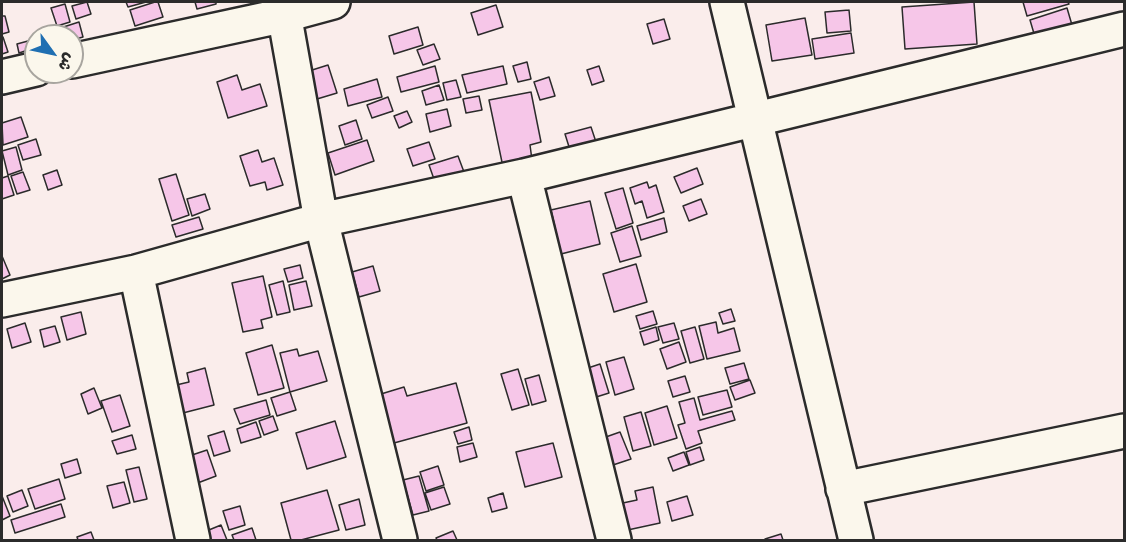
<!DOCTYPE html>
<html>
<head>
<meta charset="utf-8">
<style>
  body { margin:0 }
  #map { position:relative; width:1126px; height:542px; overflow:hidden; background:#faedeb; font-family:"Patrick Hand","Playpen Sans Arabic",sans-serif }
  canvas { display:block }
  .frame { position:absolute; inset:0; border:3px solid #2b2b2b; pointer-events:none }
  .north { position:absolute; left:24px; top:24px; width:60px; height:60px; box-sizing:border-box; background:#fbf7ec; border:2px solid #a8a59f; border-radius:50%; rotate:123deg; font-size:16px; font-weight:700; line-height:24px; text-align:center; color:#2b2b2b }
  .north::after { content:''; display:block; margin:auto; width:21px; height:27px; background:#1f6fb2; clip-path:polygon(50% 0,100% 100%,50% 72%,0 100%) }
</style>
</head>
<body>
<div id="map">
<canvas width="1126" height="542"></canvas>
<div class="frame"></div>
<div class="north">ش</div>
</div>
<script>
const c = document.querySelector('canvas').getContext('2d');
c.lineJoin = 'round';
function paint(path, color) { c.fillStyle = color; c.fill(path, 'evenodd'); }
const toPath = rows => new Path2D(rows.map(r => 'M' + r).join(''));
function stroke(path, color, width, dash) { c.strokeStyle = color; c.lineWidth = width; c.lineCap = dash ? 'butt' : 'round'; c.setLineDash(dash || []); c.stroke(path); }
const building = toPath([
  [87,2,91,14,76,19,72,6,87,2],
  [126,2,146,2,128,7,126,2],
  [155,2,158,2,163,17,135,26,130,10,155,2],
  [195,2,216,2,216,4,197,9,195,2],
  [974,2,977,44,905,49,902,7,974,2],
  [1023,2,1068,2,1069,4,1027,16,1023,2],
  [65,4,70,22,57,26,51,8,65,4],
  [496,5,503,27,478,35,471,13,496,5],
  [1067,8,1072,25,1035,37,1030,20,1067,8],
  [849,10,851,31,827,33,825,12,849,10],
  [2,16,5,16,9,32,2,34,2,16],
  [805,18,812,55,772,61,766,25,805,18],
  [664,19,670,39,653,44,647,24,664,19],
  [79,22,83,37,72,40,72,36,52,36,51,31,79,22],
  [418,27,423,45,394,54,389,36,418,27],
  [851,33,854,53,815,59,812,39,851,33],
  [3,37,8,52,2,54,2,38,3,37],
  [28,41,31,49,19,53,17,44,28,41],
  [434,44,440,59,423,65,417,50,434,44],
  [527,62,531,79,518,82,513,66,527,62],
  [328,65,337,93,317,99,309,71,328,65],
  [435,66,439,82,401,92,397,77,435,66],
  [503,66,507,84,467,93,462,75,503,66],
  [599,66,604,81,592,85,587,70,599,66],
  [237,75,242,90,260,84,267,106,228,118,217,82,237,75],
  [549,77,555,96,540,100,534,82,549,77],
  [377,79,382,97,348,106,344,89,377,79],
  [456,80,461,97,447,100,443,83,456,80],
  [439,85,444,100,426,105,422,91,439,85],
  [531,92,541,142,530,145,532,160,503,167,489,100,531,92],
  [479,96,482,110,466,113,463,99,479,96],
  [388,97,393,111,372,118,367,105,388,97],
  [447,109,451,126,430,132,426,114,447,109],
  [407,111,412,122,399,128,394,116,407,111],
  [21,117,28,137,3,145,2,123,21,117],
  [356,120,362,139,345,145,339,126,356,120],
  [591,127,596,142,570,150,565,134,591,127],
  [36,139,41,155,23,160,18,145,36,139],
  [367,140,374,161,335,175,328,153,367,140],
  [429,142,435,159,413,166,407,149,429,142],
  [16,147,22,170,8,175,2,151,16,147],
  [258,150,262,162,274,158,283,185,267,190,265,182,250,186,240,156,258,150],
  [458,156,464,172,435,182,429,165,458,156],
  [697,168,703,184,681,193,674,177,697,168],
  [57,170,62,185,48,190,43,175,57,170],
  [23,172,30,190,17,194,11,176,23,172],
  [176,174,189,215,172,221,159,179,176,174],
  [8,176,14,195,2,199,2,178,8,176],
  [647,182,649,188,656,185,664,212,647,218,642,201,635,204,630,188,647,182],
  [623,188,633,223,616,229,605,193,623,188],
  [205,194,210,209,192,216,187,199,205,194],
  [701,199,707,214,689,221,683,206,701,199],
  [590,201,600,244,561,254,551,210,590,201],
  [199,217,203,229,176,237,172,225,199,217],
  [664,218,667,232,641,240,637,226,664,218],
  [632,226,641,256,620,262,611,233,632,226],
  [2,256,10,275,2,279,2,256],
  [636,264,647,302,614,312,603,274,636,264],
  [300,265,303,278,288,282,284,269,300,265],
  [373,266,380,291,359,297,352,272,373,266],
  [263,276,272,317,261,320,263,328,243,332,232,283,263,276],
  [283,281,290,312,277,315,269,285,283,281],
  [306,281,312,306,294,310,289,285,306,281],
  [731,309,735,321,723,324,719,313,731,309],
  [653,311,657,324,640,329,636,316,653,311],
  [81,312,86,334,67,340,61,317,81,312],
  [716,322,718,333,734,328,740,351,707,359,699,326,716,322],
  [25,323,31,342,12,348,7,329,25,323],
  [674,323,679,339,663,343,658,327,674,323],
  [55,326,60,342,44,347,40,330,55,326],
  [656,327,659,340,644,345,640,332,656,327],
  [695,327,704,359,690,363,681,331,695,327],
  [679,342,686,362,667,369,660,349,679,342],
  [272,345,284,388,258,395,246,353,272,345],
  [297,349,299,356,318,351,327,381,290,392,280,353,297,349],
  [624,357,634,389,615,395,606,362,624,357],
  [744,363,749,379,730,384,725,368,744,363],
  [600,364,609,393,593,398,585,369,600,364],
  [205,368,214,405,179,414,172,386,189,382,187,373,205,368],
  [518,369,529,405,512,410,501,374,518,369],
  [539,375,546,401,532,405,525,379,539,375],
  [685,376,690,392,673,397,668,381,685,376],
  [750,380,755,393,735,400,730,387,750,380],
  [456,383,467,423,394,443,381,394,404,387,407,396,456,383],
  [94,388,102,408,88,414,81,394,94,388],
  [727,390,732,407,703,415,698,397,727,390],
  [290,392,296,410,277,416,271,398,290,392],
  [120,395,130,426,112,432,101,401,120,395],
  [694,398,700,420,732,411,735,420,698,431,702,443,686,449,678,425,685,423,679,402,694,398],
  [266,400,270,415,240,424,234,409,266,400],
  [667,406,677,438,654,445,645,413,667,406],
  [641,412,651,446,633,451,624,417,641,412],
  [273,416,278,430,264,435,259,421,273,416],
  [335,421,346,457,307,469,296,433,335,421],
  [256,422,261,437,241,443,237,429,256,422],
  [469,427,472,440,458,444,454,432,469,427],
  [224,431,230,451,214,456,208,436,224,431],
  [620,432,631,459,613,465,603,438,620,432],
  [132,435,136,449,117,454,112,441,132,435],
  [473,443,477,457,460,462,457,447,473,443],
  [553,443,562,477,525,487,516,452,553,443],
  [700,447,704,460,690,465,686,452,700,447],
  [207,450,216,476,195,484,186,457,207,450],
  [684,452,689,465,673,471,668,458,684,452],
  [77,459,81,473,65,478,61,464,77,459],
  [438,466,444,485,426,491,420,472,438,466],
  [139,467,147,499,134,502,126,470,139,467],
  [419,476,429,511,413,515,403,480,419,476],
  [59,479,65,499,35,509,28,489,59,479],
  [124,482,130,503,113,508,107,486,124,482],
  [444,487,450,504,431,510,425,493,444,487],
  [653,487,660,523,623,531,618,504,637,500,635,491,653,487],
  [22,490,28,506,13,512,7,496,22,490],
  [327,490,339,530,301,540,291,540,281,503,327,490],
  [503,493,507,508,492,512,488,498,503,493],
  [2,496,10,516,2,520,2,496],
  [687,496,693,515,672,521,667,502,687,496],
  [359,499,365,525,346,530,339,505,359,499],
  [61,504,65,517,15,533,11,520,61,504],
  [240,506,245,525,229,530,223,511,240,506],
  [221,525,227,540,208,540,204,532,221,525],
  [252,528,256,540,234,540,232,535,252,528],
  [453,531,457,540,437,540,436,538,453,531],
  [91,532,94,540,78,540,77,537,91,532],
  [781,534,783,540,766,540,765,539,781,534]
]);
paint(building, '#f6c6e8');
stroke(building, '#2b2b2b', 1.5);
const minor = toPath([
  [282,2,321,220,400,540],
  [727,2,856,540],
  [72,61,285,15,333,2],
  [2,77,36,69],
  [524,176,614,540],
  [136,272,193,540],
  [2,300,136,272,321,220,524,176,1124,29],
  [843,489,1124,431]
]);
stroke(minor, '#2b2b2b', 38);
stroke(minor, '#fbf7ec', 33);
</script>
</body>
</html>
